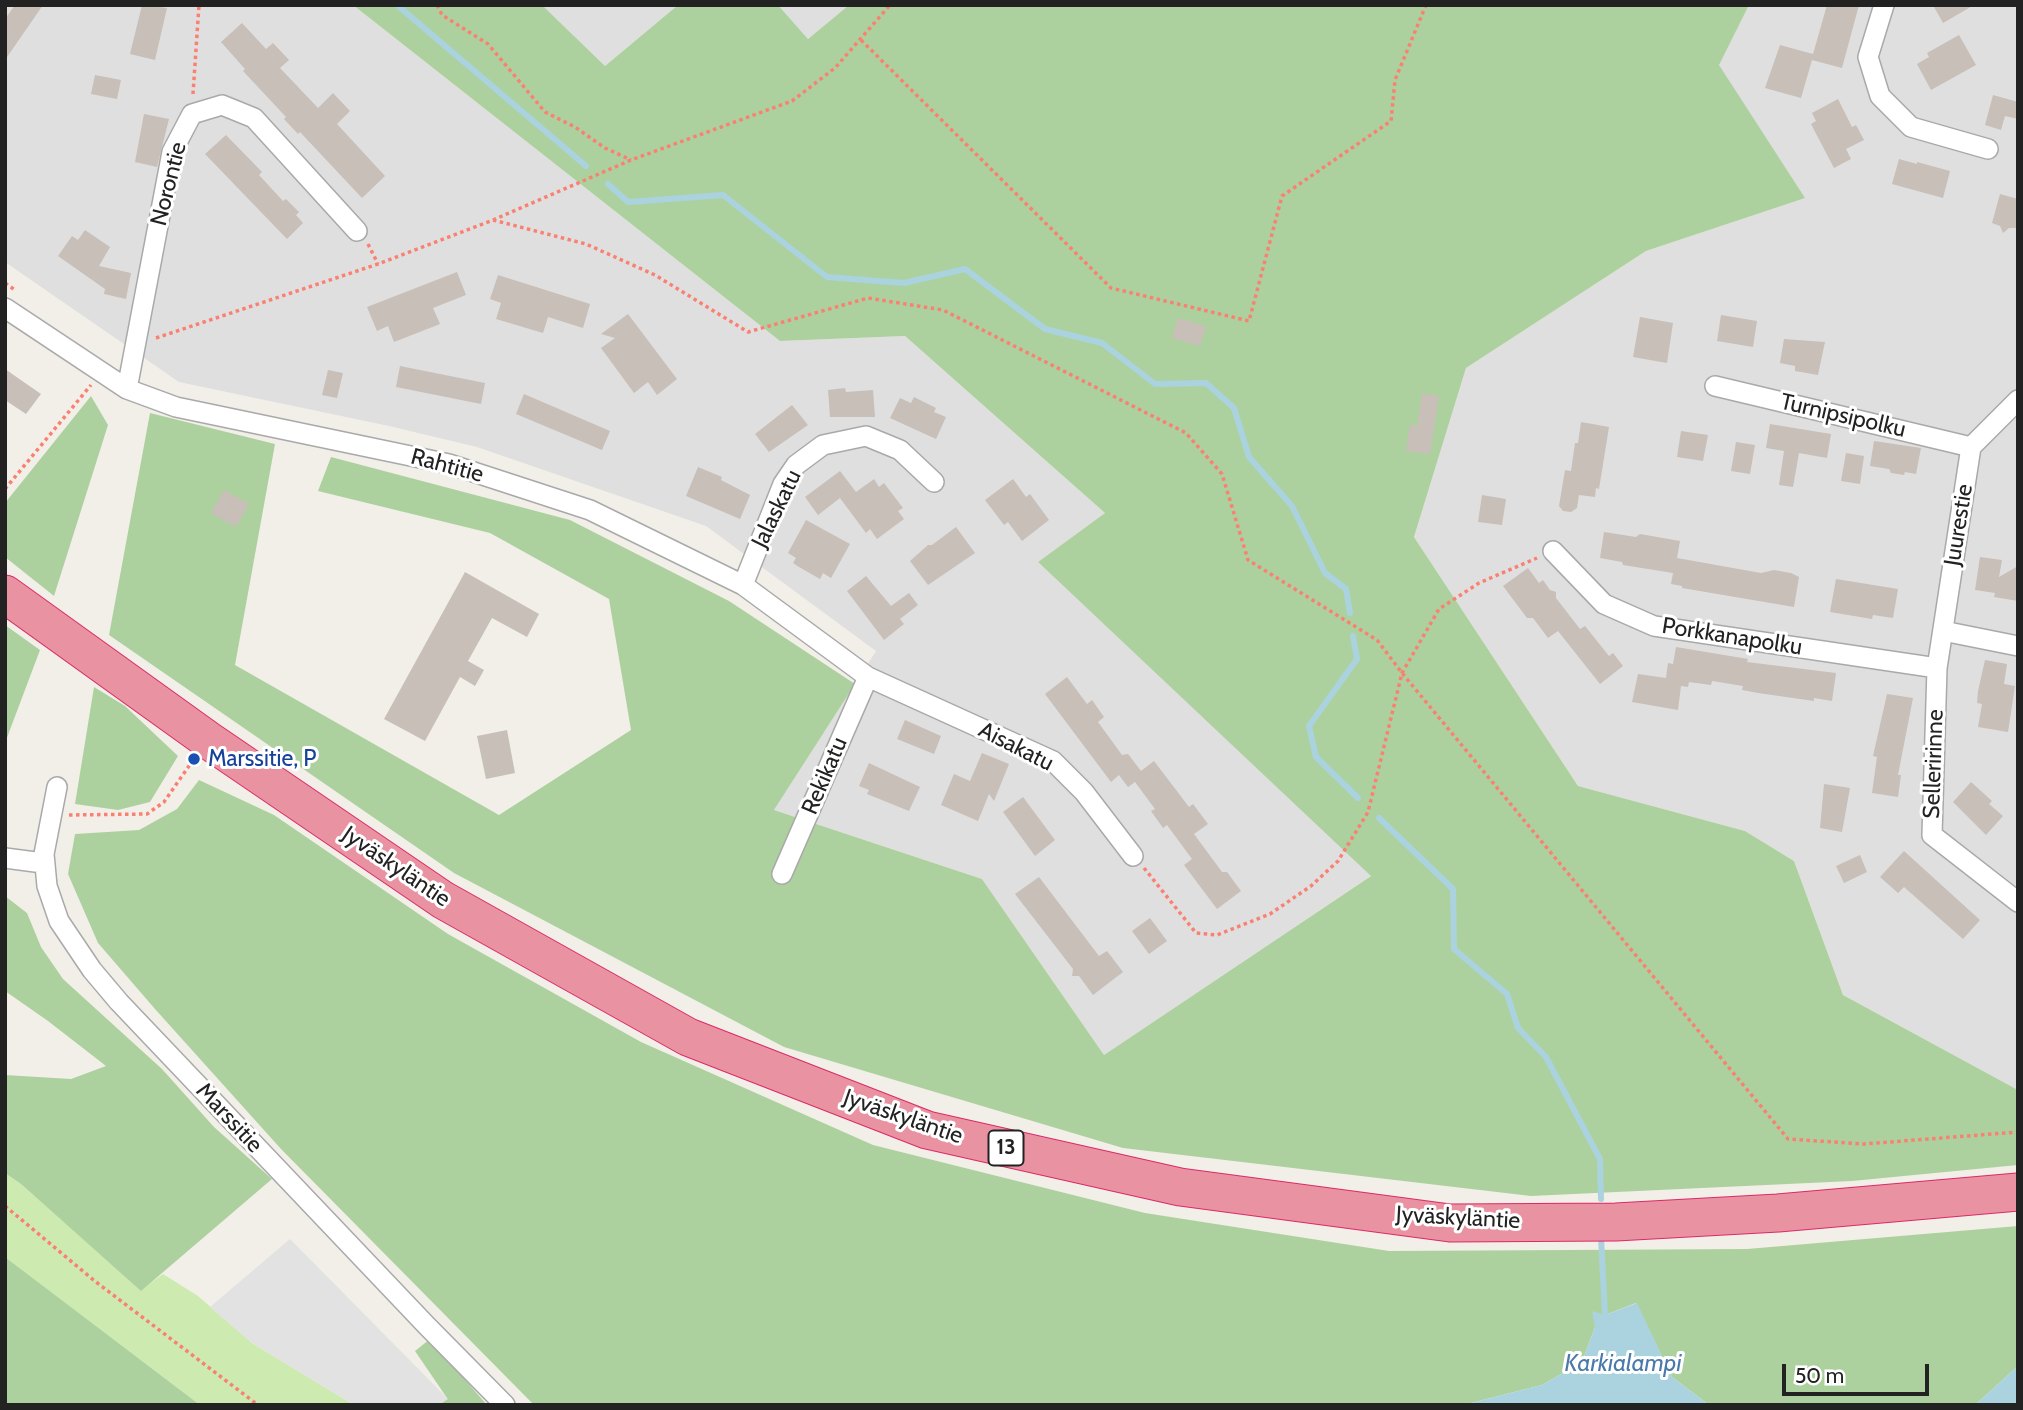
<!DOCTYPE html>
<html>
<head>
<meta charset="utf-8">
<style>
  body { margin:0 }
  #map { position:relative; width:2023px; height:1410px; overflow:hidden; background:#f2efe9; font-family:Cabin,sans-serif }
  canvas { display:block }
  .frame { position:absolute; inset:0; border:7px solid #222; pointer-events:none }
  .scale { position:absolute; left:1782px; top:1364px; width:147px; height:32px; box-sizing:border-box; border:4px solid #222; border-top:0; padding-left:9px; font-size:21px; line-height:24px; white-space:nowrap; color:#222; -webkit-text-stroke:5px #fff; paint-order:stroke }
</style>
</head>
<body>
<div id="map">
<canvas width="2023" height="1410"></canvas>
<div class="frame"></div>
<div class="scale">50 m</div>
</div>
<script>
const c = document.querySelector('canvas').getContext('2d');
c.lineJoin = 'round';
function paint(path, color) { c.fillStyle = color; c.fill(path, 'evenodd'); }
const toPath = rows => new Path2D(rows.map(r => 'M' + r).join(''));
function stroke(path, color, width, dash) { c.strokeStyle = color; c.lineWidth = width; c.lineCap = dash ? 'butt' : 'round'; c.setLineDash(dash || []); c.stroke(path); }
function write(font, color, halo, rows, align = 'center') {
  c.font = font + ' Cabin,sans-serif'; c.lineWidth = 6; c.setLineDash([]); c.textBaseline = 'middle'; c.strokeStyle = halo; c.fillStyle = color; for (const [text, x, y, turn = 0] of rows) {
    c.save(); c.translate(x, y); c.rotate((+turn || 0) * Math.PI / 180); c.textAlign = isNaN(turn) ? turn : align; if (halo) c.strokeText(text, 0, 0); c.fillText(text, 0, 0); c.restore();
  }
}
paint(toPath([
  [5,5,353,5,780,341,905,336,1105,513,1038,562,1372,875,1104,1055,982,879,774,810,876,651,706,526,477,447,389,426,179,382,5,262],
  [542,5,678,5,605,66],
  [778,5,849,5,808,39],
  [1749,5,2018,5,2018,1090,1843,995,1794,861,1745,831,1578,786,1414,537,1466,368,1646,251,1804,198,1718,65]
]), '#e0dfdf');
paint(toPath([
  [5,1173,21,1184,141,1290,163,1274,198,1296,252,1343,354,1405,200,1405,5,1257]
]), '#cdebb0');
paint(toPath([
  [353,5,542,5,605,66,678,5,778,5,808,39,849,5,1749,5,1719,65,1805,198,1646,251,1466,368,1414,537,1578,786,1745,831,1794,861,1843,995,2018,1090,2018,1165,1852,1181,1531,1196,1123,1148,784,1047,454,873,109,635,150,413,275,444,235,665,499,815,631,730,609,599,490,533,318,491,331,457,570,520,729,601,855,684,774,810,982,879,1104,1055,1371,876,1038,562,1105,513,905,336,780,341],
  [91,396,108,425,54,596,5,557,5,503],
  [5,625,40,650,5,743],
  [94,687,125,706,178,756,150,802,118,810,75,804],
  [199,780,274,815,448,934,641,1042,873,1145,1145,1213,1389,1251,1747,1249,2018,1226,2018,1366,1975,1405,1709,1405,1672,1377,1636,1303,1605,1315,1595,1327,1582,1362,1542,1385,1463,1405,534,1405,281,1149,155,1009,98,943,68,874,75,834,139,830,177,809],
  [5,896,27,913,41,947,63,979,162,1069,214,1127,272,1179,141,1291,21,1184,5,1173,5,1075,71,1079,106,1066,48,1021,5,991],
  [5,1257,96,1326,200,1405,5,1405],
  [430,1339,487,1405,439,1405,447,1398,415,1351]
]), '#add19e');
paint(toPath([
  [290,1239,448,1399,439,1405,354,1405,252,1343,210,1307]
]), '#e2e2e2');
paint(toPath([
  [1637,1303,1672,1377,1709,1405,1463,1405,1542,1385,1582,1362,1595,1327,1592,1311,1605,1315],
  [2018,1366,2018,1405,1975,1405]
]), '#aad3df');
stroke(toPath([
  [397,5,586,166],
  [608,184,628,202,723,195,827,277,904,283,965,269,1045,329,1102,343,1155,384,1206,383,1234,408,1249,457,1292,506,1325,573,1346,589,1350,613],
  [1353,636,1357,659,1309,726,1316,757,1358,798],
  [1379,818,1453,889,1454,949,1507,994,1518,1028,1546,1057,1600,1159,1601,1199],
  [1601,1237,1605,1315]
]), '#aad3df', 6);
paint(toPath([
  [15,5,43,5,5,60,5,19],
  [142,5,167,8,155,60,130,54],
  [1827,5,1859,5,1842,68,1812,60,1801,98,1765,88,1780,45,1813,54],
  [1933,5,1974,5,1943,23],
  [242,23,266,49,273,43,289,60,280,68,318,108,333,93,350,111,337,124,385,176,362,198,300,132,298,134,284,119,286,117,243,71,245,69,221,42],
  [1959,35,1976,65,1931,90,1917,64,1929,57,1927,53],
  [95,75,121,80,117,99,91,94],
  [1993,95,2018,102,2018,119,2005,116,2001,130,1985,125],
  [1838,99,1852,127,1856,125,1864,140,1846,149,1851,159,1834,168,1811,124,1816,121,1812,113],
  [144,114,169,119,157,167,135,162],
  [226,135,262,172,259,175,283,201,286,199,299,212,296,215,303,223,287,239,205,154],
  [1899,159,1917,164,1917,162,1950,171,1943,198,1892,184],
  [2000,194,2018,199,2018,228,2009,228,2003,233,2000,226,1992,223],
  [85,230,110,247,99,266,131,273,126,299,104,294,105,289,58,256,72,236,78,240],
  [457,272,466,295,433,308,440,324,394,342,388,326,377,331,367,307],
  [498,275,590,304,583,328,548,317,543,333,496,319,501,303,490,299],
  [628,314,677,379,657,395,648,382,634,393,601,348,615,338,601,334],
  [1721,315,1757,321,1753,347,1717,341],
  [1640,317,1673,323,1667,363,1633,357],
  [1178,318,1206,326,1200,346,1172,338],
  [1784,339,1825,342,1818,375,1795,371,1795,366,1780,363],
  [400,366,485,383,481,404,396,387],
  [5,369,41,394,26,414,5,400],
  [328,370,343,373,337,398,322,395],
  [845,388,846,392,873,390,875,417,830,417,828,390],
  [1422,393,1439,396,1430,454,1406,451,1410,424,1417,426],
  [524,394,610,431,602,450,516,414],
  [914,397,936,408,934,412,946,417,936,439,890,418,900,398,911,403],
  [792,405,808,425,769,452,755,434],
  [1581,422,1609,427,1599,489,1596,488,1595,497,1579,495,1577,508,1571,512,1563,511,1559,506,1565,470,1571,471,1575,443,1578,443],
  [1770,424,1831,434,1827,458,1799,453,1793,487,1779,485,1784,451,1766,448],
  [1681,431,1708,435,1703,461,1677,457],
  [1874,441,1921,448,1916,474,1905,472,1904,475,1891,473,1889,469,1870,466],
  [1736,442,1755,445,1750,474,1731,471],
  [1846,453,1864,456,1860,484,1841,481],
  [698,467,722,477,721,480,750,495,740,519,686,496],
  [840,471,856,492,874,479,879,487,884,483,903,508,898,511,904,519,877,539,870,529,866,533,840,498,818,515,805,497],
  [1013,479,1026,497,1030,494,1049,520,1022,541,1008,522,1004,525,985,500],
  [224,490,249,504,236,527,211,513],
  [1482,495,1506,499,1502,525,1478,522],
  [806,520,850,544,831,578,823,573,820,579,799,567,793,563,796,558,788,553],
  [956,527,975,553,928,585,910,561,928,545,932,545],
  [1604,532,1636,537,1640,534,1680,541,1677,558,1761,573,1774,570,1791,573,1799,577,1794,607,1682,588,1682,586,1671,584,1673,573,1623,565,1622,562,1600,558],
  [1980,557,2002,560,1999,577,2018,566,2018,601,1994,597,1995,593,1975,590],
  [1528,568,1539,583,1543,580,1550,590,1556,592,1556,598,1580,629,1585,626,1609,656,1613,653,1623,666,1600,684,1558,631,1548,638,1533,618,1527,618,1503,586],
  [465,572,539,614,527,637,492,618,468,661,484,670,475,686,460,677,425,741,384,719],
  [866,576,891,606,909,593,918,605,900,619,904,624,884,640,847,591],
  [1836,579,1898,589,1893,618,1873,615,1872,619,1830,612],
  [1676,647,1748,659,1747,662,1836,673,1832,701,1814,698,1814,701,1758,693,1742,690,1743,686,1712,681,1711,685,1689,682,1688,687,1681,686,1678,710,1632,702,1638,674,1666,678,1668,663,1673,664],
  [1985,660,2007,664,2004,684,2015,686,2008,732,1978,727,1982,704,1977,703,1978,691],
  [1067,677,1087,704,1092,700,1104,717,1098,722,1122,755,1128,754,1141,771,1154,761,1189,807,1193,804,1208,824,1194,834,1222,872,1227,872,1241,891,1217,909,1184,865,1192,859,1167,825,1163,828,1151,811,1155,809,1135,782,1128,787,1119,775,1111,782,1045,694],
  [1887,694,1913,698,1898,775,1901,775,1898,797,1872,793,1877,757,1873,756],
  [905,720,941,736,934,754,897,739],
  [507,730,515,773,486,779,477,736],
  [982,753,1009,764,994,801,989,794,978,821,941,805,954,774,970,781],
  [869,763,920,787,909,811,867,794,869,790,859,786],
  [1971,782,1992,801,1989,804,2003,816,1986,835,1953,802],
  [1824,784,1850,788,1842,832,1820,828],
  [1023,797,1055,840,1035,856,1003,812],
  [1904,851,1980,920,1963,939,1904,887,1898,893,1880,877],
  [1860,855,1867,872,1844,883,1836,866],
  [1039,877,1099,956,1107,951,1123,972,1093,995,1079,976,1072,976,1073,969,1015,894],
  [1150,918,1167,941,1149,954,1132,931]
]), '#c7bfb8');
const street = toPath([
  [1884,5,1868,57,1880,96,1911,127,1988,149],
  [5,308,127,389,176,407,449,464,590,510,743,585,868,677,1053,761,1084,792,1133,856],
  [1715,386,1971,447],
  [127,389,172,152,192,114,222,105,254,118,357,231],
  [2018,400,1971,447,1937,668,1932,835,2018,902],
  [1553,551,1604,604,1654,626,1937,668],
  [743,585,783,484,796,465,823,445,866,436,900,450,934,482],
  [1943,631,2018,646],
  [57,787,44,854,47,886,59,921,92,970,119,1002,427,1326,505,1405],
  [5,858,43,863],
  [782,874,868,677]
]);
const highway = toPath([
  [5,594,208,740,443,900,688,1037,927,1130,1180,1187,1450,1223,1616,1222,1778,1213,2018,1192]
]);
stroke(street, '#a9a9a9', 22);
stroke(highway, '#dc2a67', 39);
stroke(toPath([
  [437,5,442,15,488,44,545,112,575,127,605,148,631,160],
  [861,40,1111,288,1249,321,1282,196,1391,121,1395,80,1426,5],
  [193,94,199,5],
  [493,220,586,244,655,275,748,332,868,298,943,310,1186,433,1222,474,1248,560,1377,640,1402,673,1788,1139,1864,1144,2018,1132],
  [368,244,378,264],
  [5,283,15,290],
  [156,338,378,264,493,220,631,160,792,101,835,68,890,5],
  [5,489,91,385],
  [69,815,147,814,164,802,191,763],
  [1144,868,1196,933,1217,935,1270,914,1311,886,1338,861,1368,812,1402,673,1439,609,1479,583,1537,558],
  [5,1206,96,1282,258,1405]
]), '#fa8072', 3.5, [3.5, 3.5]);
stroke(street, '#fff', 19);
stroke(highway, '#e892a2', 37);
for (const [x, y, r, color] of [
  [194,759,7,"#1a4fb4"]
]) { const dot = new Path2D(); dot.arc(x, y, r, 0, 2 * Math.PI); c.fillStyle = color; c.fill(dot); stroke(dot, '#fff', 2.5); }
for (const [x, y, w] of [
  [1006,1148,35]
]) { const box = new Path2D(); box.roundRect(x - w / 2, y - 17.5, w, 35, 5); c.fillStyle = '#fff'; c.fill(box); stroke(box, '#222', 2); }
write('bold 21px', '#222', null, [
  ["13",1006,1148]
]);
write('23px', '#222', '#fff', [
  ["Norontie",169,184,-76],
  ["Turnipsipolku",1843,416,13],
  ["Rahtitie",447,466,15],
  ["Jalaskatu",777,509,-64],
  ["Juurestie",1959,525,-81],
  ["Porkkanapolku",1732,637,9],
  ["Aisakatu",1016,747,27],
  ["Selleririnne",1934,764,-88],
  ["Rekikatu",825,776,-67],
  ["Jyväskyläntie",396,867,34],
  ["Jyväskyläntie",903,1117,19],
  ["Marssitie",229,1118,47],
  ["Jyväskyläntie",1458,1218,3]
]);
write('23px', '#164399', '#fff', [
  ["Marssitie, P",208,759]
], 'left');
write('italic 24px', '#4a7aab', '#fff', [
  ["Karkialampi",1623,1364]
]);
</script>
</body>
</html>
